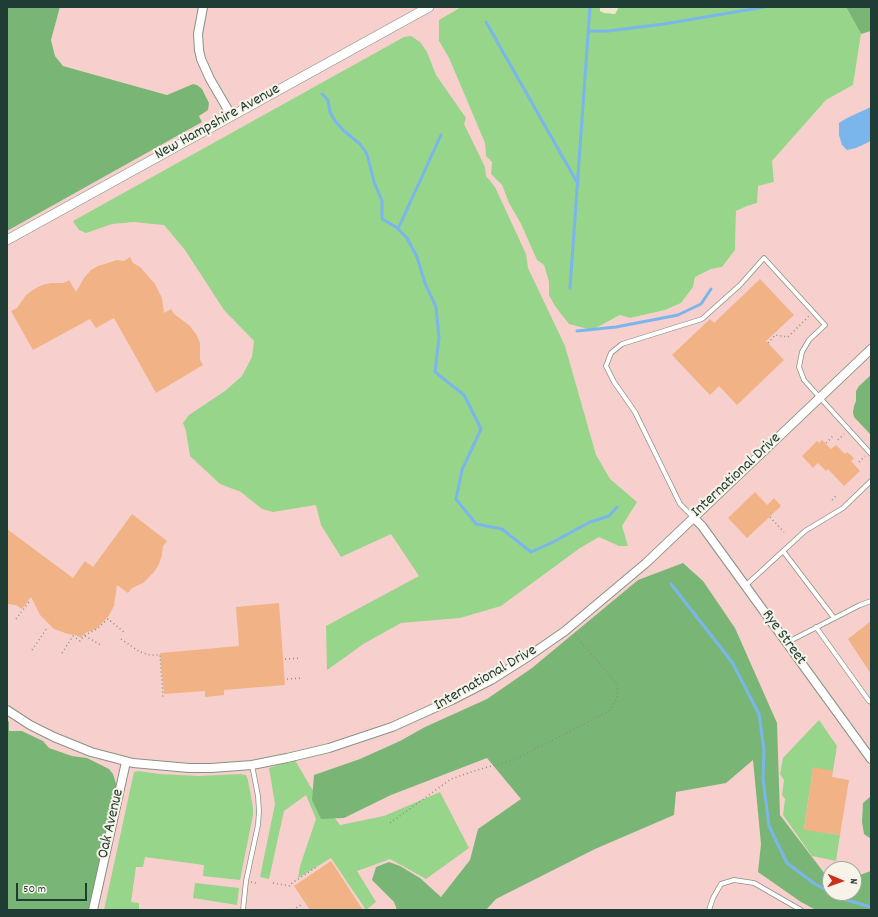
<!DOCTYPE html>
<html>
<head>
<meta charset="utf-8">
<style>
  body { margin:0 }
  #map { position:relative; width:878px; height:917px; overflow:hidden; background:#f0e8cf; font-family:Dekko,sans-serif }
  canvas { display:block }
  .frame { position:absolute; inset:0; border:8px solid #1f3d34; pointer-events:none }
  .north { position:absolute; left:822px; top:861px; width:40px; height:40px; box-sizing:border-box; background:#f7f3e8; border:1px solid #a1aaa0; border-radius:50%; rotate:92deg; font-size:11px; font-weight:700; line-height:16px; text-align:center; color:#1f3d34 }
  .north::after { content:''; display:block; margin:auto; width:14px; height:18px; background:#c8321e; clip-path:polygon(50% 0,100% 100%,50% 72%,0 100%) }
  .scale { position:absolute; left:16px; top:883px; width:71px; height:18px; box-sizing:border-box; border:2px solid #1f3d34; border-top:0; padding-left:5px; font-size:12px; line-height:14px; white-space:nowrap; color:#1f3d34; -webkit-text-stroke:3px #f7f3e8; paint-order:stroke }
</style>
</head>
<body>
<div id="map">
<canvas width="878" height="917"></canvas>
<div class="frame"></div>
<div class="north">N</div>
<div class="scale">50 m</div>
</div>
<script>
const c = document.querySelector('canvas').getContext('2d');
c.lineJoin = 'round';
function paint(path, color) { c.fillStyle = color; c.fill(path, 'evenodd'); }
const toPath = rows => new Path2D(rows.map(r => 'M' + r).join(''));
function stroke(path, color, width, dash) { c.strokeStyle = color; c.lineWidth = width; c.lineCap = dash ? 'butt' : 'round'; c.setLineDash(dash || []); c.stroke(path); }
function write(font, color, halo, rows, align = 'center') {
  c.font = font + ' Dekko,sans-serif'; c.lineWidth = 4; c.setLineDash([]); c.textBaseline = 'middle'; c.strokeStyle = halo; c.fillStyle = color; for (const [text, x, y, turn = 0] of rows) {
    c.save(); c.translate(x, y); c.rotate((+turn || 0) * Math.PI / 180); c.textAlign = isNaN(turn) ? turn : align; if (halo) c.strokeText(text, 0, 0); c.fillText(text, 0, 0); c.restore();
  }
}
paint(toPath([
  [60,7,461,7,439,20,439,41,449,58,485,143,486,156,492,162,491,174,502,185,509,203,521,224,537,260,544,265,549,282,549,295,592,330,621,315,630,318,665,310,681,303,693,287,695,277,711,269,722,267,735,250,736,211,747,206,757,203,757,186,774,182,772,161,826,100,853,85,861,34,871,31,871,910,7,910,7,231,201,121,199,116,193,84,167,95,63,66,55,56,51,40],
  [830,869,854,869,854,893,830,893]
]), '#f7d0cd');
paint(toPath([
  [461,7,600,7,600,11,604,13,615,14,619,7,846,7,861,34,853,85,826,100,772,161,774,182,758,186,757,203,747,206,736,211,735,250,722,267,711,269,695,277,693,287,681,303,665,310,630,318,620,315,592,330,569,324,555,306,549,295,549,282,544,265,537,260,521,224,509,203,502,185,491,174,492,162,486,156,485,143,449,58,439,41,439,20],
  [411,36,420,42,427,52,436,75,466,118,464,124,485,167,486,176,495,187,526,254,528,268,565,346,596,455,610,479,637,502,622,526,628,546,619,546,599,537,580,548,501,606,460,618,401,623,365,643,327,670,326,626,419,576,391,534,341,557,321,525,316,505,273,512,262,509,241,492,220,484,190,456,186,431,183,423,189,415,225,391,242,376,252,357,254,341,224,310,185,250,164,225,134,222,112,224,86,233,79,230,73,221,404,37],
  [819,720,837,746,833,771,813,768,804,829,840,835,836,861,812,856,783,815,785,799,782,795,784,780,780,774,783,758],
  [295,760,310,786,340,825,384,816,440,792,469,848,426,879,390,859,357,871,376,902,366,910,331,858,298,878,300,866,316,819,306,795,284,811,269,879,260,877,275,804,269,768],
  [138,771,160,774,198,776,240,774,246,775,248,780,253,808,253,815,240,880,203,876,204,865,145,857,143,867,136,867,131,902,139,903,139,910,104,910,134,772],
  [195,883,239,888,237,905,193,898]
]), '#97d58a');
paint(toPath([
  [7,7,60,7,51,40,55,56,63,66,167,95,193,84,197,85,202,89,209,103,208,110,199,116,202,122,7,231],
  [846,7,871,7,871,31,861,34],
  [871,375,871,435,854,417,853,412,854,406,856,401,856,391,859,386],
  [683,563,703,581,735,628,777,723,780,815,828,878,830,878,830,893,854,893,854,877,871,871,871,910,816,910,801,902,758,872,761,844,753,760,726,783,676,792,674,815,595,849,496,899,486,910,397,910,394,902,372,880,376,867,389,862,400,866,420,878,441,897,470,860,478,829,521,799,487,758,391,795,344,818,321,819,312,800,314,775,360,759,400,741,425,727,487,699,532,668,638,580],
  [7,720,9,722,9,731,22,731,43,741,49,748,72,756,87,758,109,769,113,774,117,787,90,910,7,910],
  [871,796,871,839,864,834,862,822,863,803]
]), '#79b676');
paint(toPath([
  [871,107,871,141,856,148,847,150,842,145,839,135,839,123,847,118]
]), '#7ab6ec');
stroke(toPath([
  [486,22,578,184],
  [588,31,608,31,664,24,764,7],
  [322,94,328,100,330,112,335,121,344,131,360,144,367,154,374,182,382,201,382,219,396,227,407,238,417,257,425,283,436,307,439,338,435,372,464,395,481,429,462,470,456,499,476,524,502,529,531,552,553,542,590,522,609,516,617,507],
  [398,229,441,135],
  [570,288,590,7],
  [577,331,616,327,678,315,701,304,711,289],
  [671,584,732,662,759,714,764,750,763,779,769,826,787,863,815,884,830,892],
  [832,893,843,899,871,907]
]), '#7ab6ec', 3);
paint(toPath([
  [130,257,133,263,140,267,155,284,162,298,164,313,171,309,174,314,189,325,196,334,200,343,200,360,203,365,156,393,114,318,96,328,90,319,33,350,11,311,17,308,26,295,33,290,42,285,51,283,64,283,69,280,76,292,84,278,91,270,98,266,117,260,124,261],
  [760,279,794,315,766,341,784,360,737,405,719,386,710,395,672,355,710,319,714,323],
  [822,440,831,449,836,445,845,454,847,452,854,458,851,461,860,471,844,486,828,469,826,471,818,463,813,468,802,456,817,441,819,443],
  [755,492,767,505,774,498,781,506,747,538,728,518],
  [132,514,167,541,163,546,162,555,159,564,154,572,143,583,132,588,128,593,117,585,114,606,108,617,96,629,85,633,81,638,76,635,68,634,54,629,40,615,31,597,22,609,16,605,7,604,7,529,73,578,85,561,93,567],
  [279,603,285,685,224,690,224,695,205,697,205,691,164,694,160,653,239,646,236,607],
  [871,621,871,674,848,639],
  [813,767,833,771,832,777,849,780,840,835,804,830],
  [331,861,363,910,310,910,294,886]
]), '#f1b385');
const service = toPath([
  [693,517,680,504,635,412,614,382,606,366,611,353,622,344,702,319,740,285,764,258,825,325,809,340,802,352,799,367,804,380,871,454],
  [783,551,834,618],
  [745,586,805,531,843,508,871,481],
  [816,627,869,701,871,702],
  [786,643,860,605,871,601],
  [243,910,246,881,258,825,259,811,258,796,252,765],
  [709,910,713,898,721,884,734,880,754,883,801,910]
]);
const minor = toPath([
  [203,7,198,34,199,50,201,59,210,79,231,115],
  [693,517,702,526,871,759],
  [7,710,30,725,54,737,91,752,133,763,189,768,211,768,252,765,287,758,329,748,392,727,452,700,491,680,529,656,565,631,646,563,871,349],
  [93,910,126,762]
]);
const tertiary = toPath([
  [7,240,429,7]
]);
stroke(service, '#889282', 5.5);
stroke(minor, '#889282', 10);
stroke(tertiary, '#889282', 10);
stroke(toPath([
  [768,343,775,335,788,337,809,316],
  [838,440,844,434],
  [826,443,834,435],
  [859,462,865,456],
  [832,500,836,496],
  [770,517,784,532],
  [16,619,29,602],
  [85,636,101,645],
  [121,639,140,652,150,655,160,655,163,697],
  [32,650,47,628],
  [62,653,73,636,80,641,85,635,97,629,108,619,125,633],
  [285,659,301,658],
  [287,679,302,678],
  [390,823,451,779,477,770,514,760,588,722,609,711,612,707,617,698,617,688,616,683,613,679,575,635],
  [251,882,256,883],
  [273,883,290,886,292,883,318,866],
  [293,910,302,904]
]), '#889282', 1.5, [1, 3]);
stroke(service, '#fff', 4);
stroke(minor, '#fff', 8);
stroke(tertiary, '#fff', 9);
write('16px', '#1f3d34', '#f7f3e8', [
  ["New Hampshire Avenue",218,123,-29],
  ["International Drive",737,476,-43],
  ["Rye Street",783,638,54],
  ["International Drive",486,679,-30],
  ["Oak Avenue",112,824,-77]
]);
</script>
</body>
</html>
